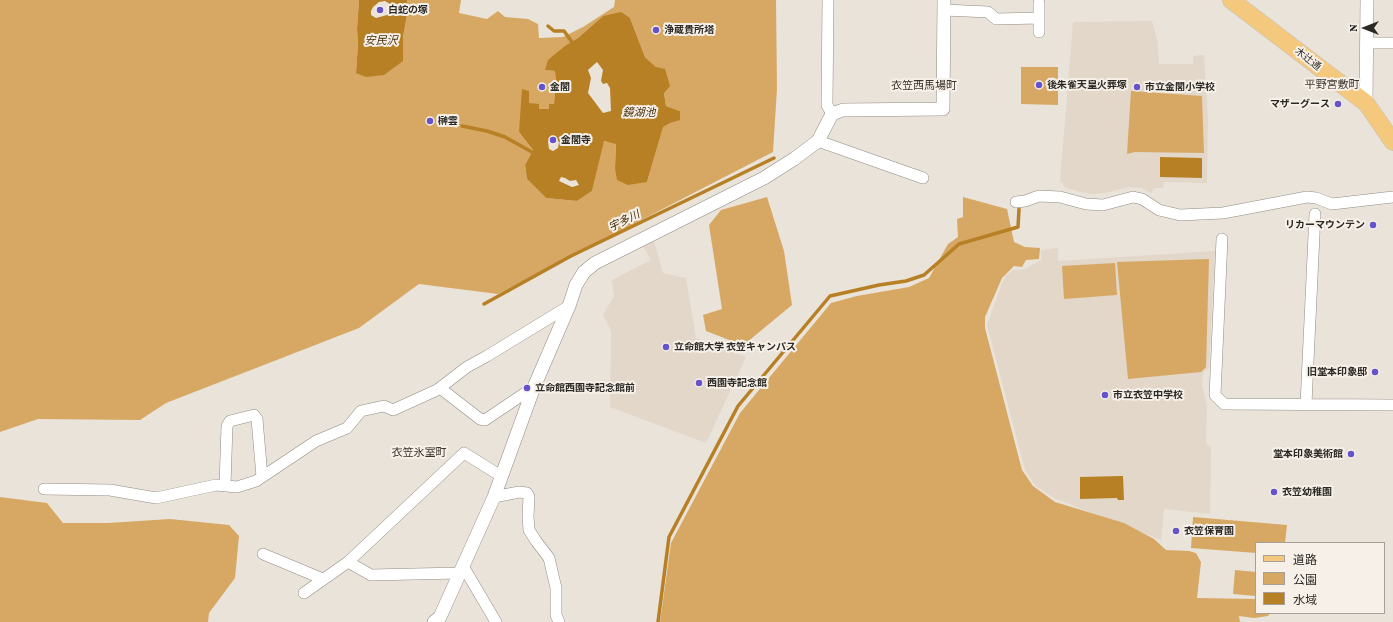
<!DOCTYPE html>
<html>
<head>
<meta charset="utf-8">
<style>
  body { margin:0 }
  #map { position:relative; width:1393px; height:622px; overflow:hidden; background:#eae3da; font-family:"Crimson Pro","Noto Sans JP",serif }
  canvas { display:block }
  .legend { position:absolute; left:1255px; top:542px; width:130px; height:72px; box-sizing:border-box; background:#f7f0e8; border:1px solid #a5a09a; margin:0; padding:5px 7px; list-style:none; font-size:12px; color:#2b2925 }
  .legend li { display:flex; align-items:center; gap:8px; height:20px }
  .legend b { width:20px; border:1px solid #a5a09a }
  .north { position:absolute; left:1345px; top:8px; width:40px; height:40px; -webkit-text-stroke:3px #f7f0e8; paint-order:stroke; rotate:270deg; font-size:11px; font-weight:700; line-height:16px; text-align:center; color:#2b2925 }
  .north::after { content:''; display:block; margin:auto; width:14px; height:18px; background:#2b2925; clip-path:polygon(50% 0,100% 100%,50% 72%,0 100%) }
</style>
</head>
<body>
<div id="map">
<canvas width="1393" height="622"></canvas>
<ul class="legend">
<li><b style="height:5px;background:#f4c97d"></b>道路</li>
<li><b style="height:11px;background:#d7a864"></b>公園</li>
<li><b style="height:11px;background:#b78025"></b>水域</li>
</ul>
<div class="north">N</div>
</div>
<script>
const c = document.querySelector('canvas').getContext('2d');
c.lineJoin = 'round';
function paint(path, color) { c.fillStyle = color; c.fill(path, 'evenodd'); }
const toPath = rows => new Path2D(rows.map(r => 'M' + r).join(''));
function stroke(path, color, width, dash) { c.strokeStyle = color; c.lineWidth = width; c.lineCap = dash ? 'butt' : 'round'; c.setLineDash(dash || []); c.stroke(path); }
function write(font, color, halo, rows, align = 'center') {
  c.font = font + ' "Crimson Pro","Noto Sans JP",serif'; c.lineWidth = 4; c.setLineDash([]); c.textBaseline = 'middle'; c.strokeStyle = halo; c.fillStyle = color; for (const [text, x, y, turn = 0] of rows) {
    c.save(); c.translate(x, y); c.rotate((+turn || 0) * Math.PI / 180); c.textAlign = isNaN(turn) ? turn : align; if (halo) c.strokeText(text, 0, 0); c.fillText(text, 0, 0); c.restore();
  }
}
paint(toPath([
  [1152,21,1158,43,1159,64,1193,64,1193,56,1204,55,1208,118,1207,183,1164,182,1163,188,1155,188,1151,193,1142,188,1129,187,1105,193,1093,194,1080,192,1064,187,1063,183,1060,182,1073,22],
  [654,241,663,273,686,278,696,338,746,357,706,443,610,407,611,331,603,315,614,296,612,280,651,260,643,246],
  [1058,248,1058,261,1215,251,1209,368,1203,373,1202,384,1207,406,1206,443,1211,447,1210,514,1164,509,1161,540,1054,498,1036,486,1025,470,987,325,1003,281,1007,275,1013,270,1025,269,1041,260,1041,250]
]), '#e2d7c9');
paint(toPath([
  [0,0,359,0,357,29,358,44,356,73,403,37,407,15,407,0,461,0,459,13,487,19,498,11,505,17,528,19,538,24,539,38,563,37,583,27,614,7,615,0,776,0,777,89,773,152,498,294,419,284,359,328,166,403,140,420,38,419,0,432],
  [603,16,630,18,645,57,656,67,664,93,666,106,680,111,670,122,663,126,647,182,615,168,616,143,603,141,592,191,577,201,546,198,527,179,525,165,533,150,519,132,529,103,539,109,549,110,554,105,556,78,556,71,545,70,566,45,578,38],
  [1021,67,1058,67,1058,105,1021,104],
  [1131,91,1202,96,1204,153,1135,152,1127,154],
  [767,197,784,251,792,305,746,343,737,343,706,331,703,315,722,309,709,225,721,210],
  [963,197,1007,209,1014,242,1025,247,1040,248,1039,259,1026,260,1022,267,1014,266,1002,278,985,317,985,328,1022,470,1033,486,1055,502,1124,523,1154,539,1166,550,1189,551,1196,553,1201,562,1197,598,1256,599,1256,613,1270,613,1268,616,1254,618,1239,616,1240,622,660,622,671,543,740,413,831,303,857,296,909,287,929,278,948,244,958,237,957,219,963,217],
  [1209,259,1206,367,1201,372,1128,379,1117,262],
  [1115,263,1117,295,1064,299,1062,266],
  [0,497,47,503,63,523,108,523,170,519,229,525,239,536,235,578,209,613,208,622,0,622],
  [1193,517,1287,525,1285,543,1256,543,1256,553,1191,548],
  [1235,570,1256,572,1256,596,1233,594]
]), '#d7a864');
paint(toPath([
  [359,0,407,0,407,15,403,37,403,61,384,75,366,77,356,73,358,44,357,29],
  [385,1,390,4,392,10,387,15,376,18,371,15,371,11,373,7,379,2],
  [621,12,630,18,645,57,656,67,665,69,670,86,664,93,666,106,680,111,680,120,670,123,663,127,647,182,628,185,617,180,615,168,616,144,604,141,592,191,577,201,546,198,527,179,525,165,533,150,519,132,522,89,529,91,529,103,539,104,539,109,549,109,549,104,554,104,556,78,555,71,545,70,548,60,566,45,578,38,603,16],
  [597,62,603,70,601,81,603,84,607,83,610,88,611,111,603,113,588,93,591,78,588,70],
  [553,136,559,142,558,148,553,151,549,149,548,142,551,137],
  [561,177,565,178,570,181,576,180,579,185,572,187,559,181],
  [1160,157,1202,158,1202,178,1160,177],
  [1123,476,1124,500,1118,500,1117,498,1080,499,1080,477]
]), '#b78025');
stroke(toPath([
  [548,26,554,31,564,31,572,42],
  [462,126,487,131,505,137,532,152],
  [484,304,571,256,774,158],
  [658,622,669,537,738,406,830,296,879,285,906,281,924,275,959,244,1018,227,1019,209]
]), '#b78025', 3.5);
const minor = toPath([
  [828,0,827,105,832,114],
  [944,10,988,12,996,19,1039,18],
  [1039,32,1039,3],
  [1367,43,1393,43],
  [818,141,923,178],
  [1016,202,1025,201,1039,196,1060,197,1086,204,1103,205,1133,197,1142,199,1159,210,1180,215,1223,213,1307,197,1316,198,1332,204,1393,197],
  [1222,239,1215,395,1224,404,1393,405],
  [440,388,480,419,485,420,534,387],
  [1306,404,1315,214],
  [225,485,227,426,230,421,254,415,257,419,262,477],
  [44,489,110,490,156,498,216,485,237,487,256,481,316,441,347,428,361,411,384,406,393,410,437,390,467,367,487,356,569,306],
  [494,497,519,492,527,493,529,497,528,516,529,530,536,541,549,558,556,588,556,615,559,622],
  [263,554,323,579],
  [348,562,371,575,459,573],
  [463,566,496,622],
  [304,593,348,562,464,453,501,476]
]);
const tertiary = toPath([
  [1366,103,1367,0],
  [434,622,440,617,494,497,534,387,569,306,576,285,584,272,595,263,764,178,794,159,818,141,832,114,843,110,943,109,944,0]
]);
const primary = toPath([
  [1231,0,1366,103,1393,142]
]);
stroke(minor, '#918b83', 12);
stroke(tertiary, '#918b83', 14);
stroke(primary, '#c4c3c2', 18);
stroke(minor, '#fff', 11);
stroke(tertiary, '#fff', 13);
stroke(primary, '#f4c97d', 17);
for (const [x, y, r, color] of [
  [380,10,4,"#6553cc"],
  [656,30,4,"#6553cc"],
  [1039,85,4,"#6553cc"],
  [542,87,4,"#6553cc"],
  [1137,87,4,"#6553cc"],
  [1338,104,4,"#6553cc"],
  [430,121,4,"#6553cc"],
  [553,140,4,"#6553cc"],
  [1373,225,4,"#6553cc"],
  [666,347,4,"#6553cc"],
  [1375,372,4,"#6553cc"],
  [699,383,4,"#6553cc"],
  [527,388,4,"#6553cc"],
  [1105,395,4,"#6553cc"],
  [1351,454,4,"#6553cc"],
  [1274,492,4,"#6553cc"],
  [1176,531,4,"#6553cc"]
]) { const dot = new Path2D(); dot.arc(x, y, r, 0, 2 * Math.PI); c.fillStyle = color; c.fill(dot); stroke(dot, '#f7f0e8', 1.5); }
write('bold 10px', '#2b2925', '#f7f0e8', [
  ["白蛇の塚",388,10],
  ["浄蔵貴所塔",664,30],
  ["後朱雀天皇火葬塚",1047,85],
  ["金閣",550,87],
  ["市立金閣小学校",1145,87],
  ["マザーグース",1330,104,"right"],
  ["榊雲",438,121],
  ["金閣寺",561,140],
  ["リカーマウンテン",1365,225,"right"],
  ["立命館大学 衣笠キャンパス",674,347],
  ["旧堂本印象邸",1367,372,"right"],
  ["西園寺記念館",707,383],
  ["立命館西園寺記念館前",535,388],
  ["市立衣笠中学校",1113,395],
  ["堂本印象美術館",1343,454,"right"],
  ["衣笠幼稚園",1282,492],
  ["衣笠保育園",1184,531]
], 'left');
write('10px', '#2b2925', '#f7f0e8', [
  ["木辻通",1308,59,38]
]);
write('italic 11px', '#462f0a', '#f7f0e8', [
  ["安民沢",381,41],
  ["鏡湖池",639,113],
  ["宇多川",624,221,-26]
]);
write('11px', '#3b352f', '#f7f0e8', [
  ["平野宮敷町",1332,85],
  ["衣笠西馬場町",924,86],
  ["衣笠氷室町",419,453]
]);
</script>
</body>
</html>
